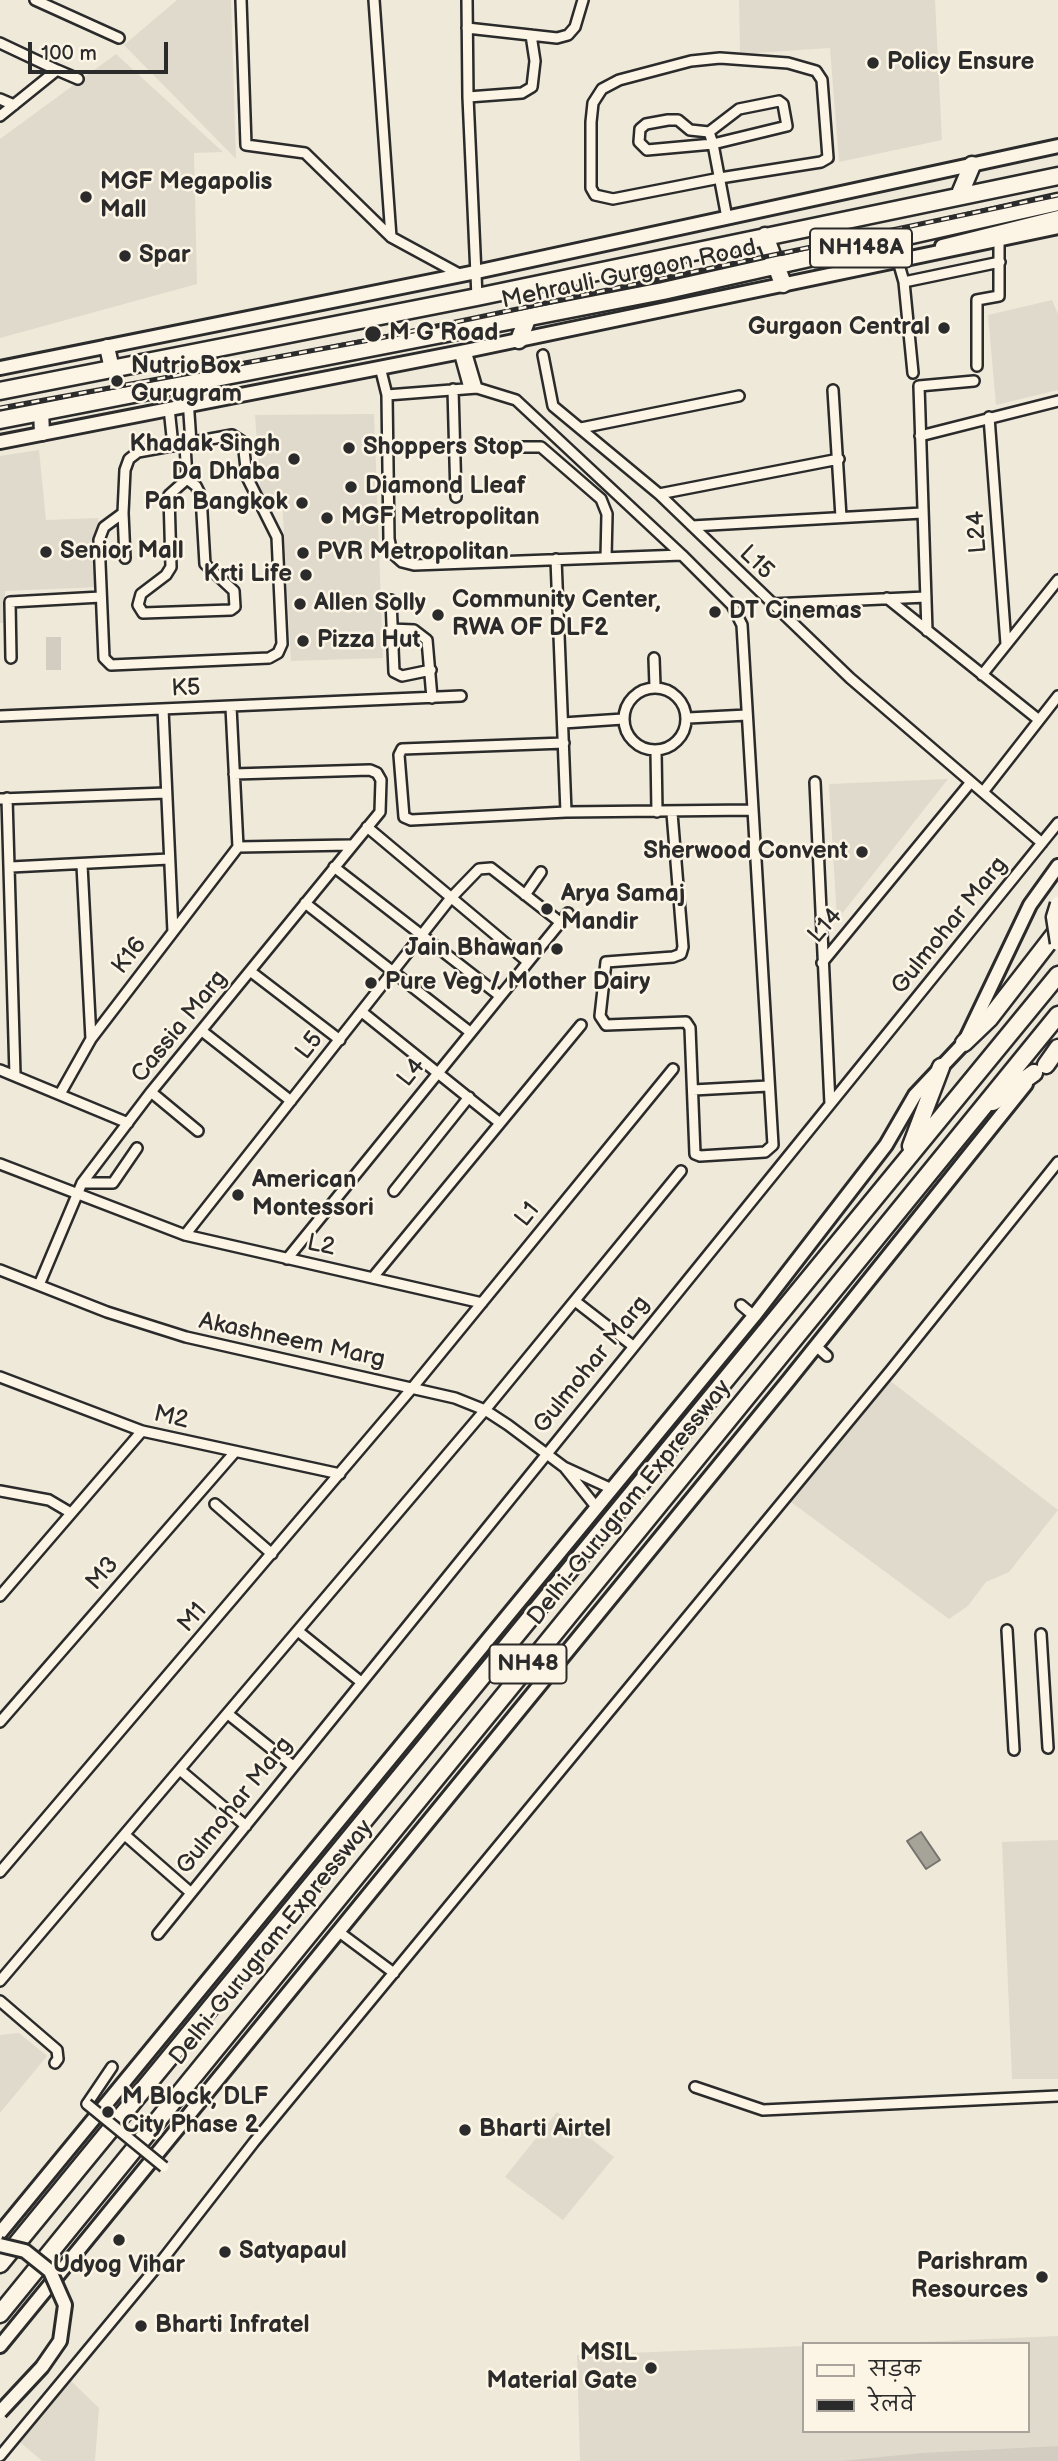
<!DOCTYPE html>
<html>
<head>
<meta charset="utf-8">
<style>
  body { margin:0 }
  #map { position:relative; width:1058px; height:2461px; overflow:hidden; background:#efe9da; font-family:"Balsamiq Sans","Playpen Sans Deva",sans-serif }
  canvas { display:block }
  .legend { position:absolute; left:802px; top:2342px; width:228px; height:91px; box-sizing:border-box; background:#fcf5e5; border:2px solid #a8a49b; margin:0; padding:9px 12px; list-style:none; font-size:21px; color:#2b2b2b }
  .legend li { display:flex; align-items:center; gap:14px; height:35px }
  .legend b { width:35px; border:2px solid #a8a49b }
  .scale { position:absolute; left:28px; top:42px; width:140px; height:32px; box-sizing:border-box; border:4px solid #2b2b2b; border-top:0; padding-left:9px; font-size:21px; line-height:24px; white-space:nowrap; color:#2b2b2b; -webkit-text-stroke:5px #fcf5e5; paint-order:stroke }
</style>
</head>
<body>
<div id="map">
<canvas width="1058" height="2461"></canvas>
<ul class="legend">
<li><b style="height:9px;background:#fcf5e5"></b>सड़क</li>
<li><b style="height:9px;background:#2b2b2b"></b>रेलवे</li>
</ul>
<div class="scale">100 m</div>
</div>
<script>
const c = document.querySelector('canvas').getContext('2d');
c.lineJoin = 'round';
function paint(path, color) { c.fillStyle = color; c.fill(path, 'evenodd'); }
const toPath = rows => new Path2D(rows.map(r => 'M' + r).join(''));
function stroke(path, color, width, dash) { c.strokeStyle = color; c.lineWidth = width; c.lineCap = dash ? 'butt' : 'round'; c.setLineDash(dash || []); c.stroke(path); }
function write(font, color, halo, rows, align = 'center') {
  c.font = font + ' "Balsamiq Sans",sans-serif'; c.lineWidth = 5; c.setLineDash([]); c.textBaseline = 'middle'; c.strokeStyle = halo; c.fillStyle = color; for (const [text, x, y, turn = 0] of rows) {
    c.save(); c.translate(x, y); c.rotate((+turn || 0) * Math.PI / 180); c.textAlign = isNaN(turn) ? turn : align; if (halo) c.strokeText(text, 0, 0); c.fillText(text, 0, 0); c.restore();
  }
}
paint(toPath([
  [177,0,231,0,236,159,124,45],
  [739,0,935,0,942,140,839,162,830,48,740,54],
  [116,54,223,152,194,153,197,284,0,338,0,139],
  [1052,300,1058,314,1058,390,996,405,988,315],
  [374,414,383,658,291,661,282,498,261,498,255,415],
  [39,450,46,520,98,518,100,587,5,591,5,623,0,623,0,456],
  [948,779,837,920,829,784],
  [889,1380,1058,1510,1009,1572,986,1582,968,1606,949,1619,791,1502],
  [1058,1840,1058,2079,1012,2079,1002,1842],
  [19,2033,47,2056,0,2113,0,2035],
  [557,2112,614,2157,563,2220,505,2177],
  [1058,2336,1058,2461,580,2461,577,2355,804,2346,804,2431,1028,2431,1028,2344,873,2344],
  [71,2381,99,2408,95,2461,42,2461,20,2442]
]), '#e0dacc');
paint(toPath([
  [46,637,61,637,61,670,46,670],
  [1058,2446,1058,2461,841,2461,921,2453]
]), '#d2cdc0');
const water = toPath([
  [921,1832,940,1860,926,1869,907,1841,921,1832]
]);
paint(water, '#a6a399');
stroke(water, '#75736d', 2);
const street = toPath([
  [35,0,119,38],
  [241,0,246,145,305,153,391,237,461,275],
  [374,0,391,237],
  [467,0,468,97,477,297],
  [467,28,557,38,568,35,575,27,583,0],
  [0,43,57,70,0,116],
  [720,58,788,63,816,71,822,80,828,158,821,162,720,178,613,199,595,195,591,188,591,122,593,103,602,89,619,80,691,61,720,58],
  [57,70,78,79],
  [468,97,522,93,532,87,535,61,531,35],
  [0,99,14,105],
  [709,132,713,144,787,126,783,104,779,101,739,109,709,132,690,130,678,120,668,120,646,124,640,129,639,142,647,150,713,144,727,218],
  [898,261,904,282,913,373],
  [904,282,1000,262],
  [466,351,477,388],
  [459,352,469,388],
  [543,355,553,406,659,494,850,678,1042,843],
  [977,366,977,300,999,296,999,239],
  [380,367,387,395,389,539,392,553,402,562,414,565,682,555],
  [187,384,191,443],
  [453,389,456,497],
  [833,390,841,517],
  [387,395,477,388,516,400,682,555,732,605,742,625,773,1145,765,1152,700,1156,695,1154,690,1028,686,1022,606,1025,600,1016,606,962,673,957,681,954,683,947,672,813],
  [169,408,173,446],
  [989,417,1006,644],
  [581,428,739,396],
  [232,435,243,442,247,477,277,537,282,644,278,653,269,658,111,665,104,658,99,540,104,527,123,513,125,470,129,459,138,452,232,435],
  [920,436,1058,401],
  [185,445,187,479,196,486,201,496,205,564,234,591,235,607,231,610,143,613,138,605,141,594,166,575,171,567,169,495,187,479],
  [500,447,541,447,601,499,607,514,606,558],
  [659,494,839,459],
  [123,513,125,558],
  [692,526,922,513],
  [556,559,566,812],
  [887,598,1039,720],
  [391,600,394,672,402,676,431,670],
  [771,604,926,597],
  [391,629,414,630,427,640,432,698],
  [927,631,919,386,974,381],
  [11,658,10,602,101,597],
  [654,658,655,686],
  [982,675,1058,580],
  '624 719a31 31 0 1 1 62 0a31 31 0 1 1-62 0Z',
  [231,707,238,847],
  [163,709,173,932],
  [0,716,461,696],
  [688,718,747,715],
  [563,723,623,719],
  [564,743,402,749,399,755,404,817,411,820,566,812,752,810],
  [656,751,657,812],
  [815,782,830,1104],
  [983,792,1058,696],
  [7,798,15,1075],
  [0,799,166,793],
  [367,827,528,962],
  [238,847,351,845],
  [82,865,91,1039],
  [11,867,169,859],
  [334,867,500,996],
  [525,895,541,872],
  [305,903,470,1032],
  [822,963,971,782],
  [250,971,340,1040],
  [362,1012,500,1123],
  [202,1031,291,1101],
  [0,1070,128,1123],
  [693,1090,768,1086],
  [151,1092,198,1131],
  [60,1094,91,1039,238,847],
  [0,1164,185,1235,482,1303],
  [82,1183,113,1183,137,1148],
  [394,1191,469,1097],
  [185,1235,450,899,479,869,491,868,560,922],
  [287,1259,568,913],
  [0,1270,107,1312,186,1337,455,1398,485,1410,508,1425,564,1467,612,1489],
  [374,1276,581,1025],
  [39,1285,82,1183,151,1092,380,812,381,780,377,773,370,770,234,774],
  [575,1301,633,1346],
  [741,1305,754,1316],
  [816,1346,827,1356],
  [0,1377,142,1431,340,1474],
  [565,1468,597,1508],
  [0,1491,49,1500,71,1513],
  [215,1504,272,1554],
  [0,1596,142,1431],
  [1007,1630,1014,1750],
  [298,1631,361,1682],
  [1041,1634,1048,1748],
  [228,1714,293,1766],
  [0,1722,235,1452],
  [180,1770,246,1826],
  [125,1835,190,1892],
  [0,1872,413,1387,673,1069],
  [339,1932,394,1973],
  [158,1934,1058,823],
  [0,1981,485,1410,681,1171],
  [0,2001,57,2050,58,2059,55,2063],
  [695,2087,763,2110,1058,2096],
  [87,2104,112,2067],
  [0,2456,160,2263,254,2142,891,1370,1058,1162]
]);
const secondary = toPath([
  [942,246,1058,217],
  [0,368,476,272,1058,146],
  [0,442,466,351,1058,227],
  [0,2233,754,1316,886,1145,915,1095,964,1043,1030,905,1058,866],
  [0,2346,788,1381,1026,1084]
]);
const primary = toPath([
  [107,347,112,369],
  [41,411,42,433]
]);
const highway = toPath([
  [959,196,972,165],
  [765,236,783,284],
  [519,340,527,319],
  [0,391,477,297,1058,176],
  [0,420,663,291,1058,202],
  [964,1043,989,1019,1058,930],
  [1046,1065,1058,1048],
  [993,1102,1034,1073],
  [911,1146,941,1067],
  [0,2264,1058,975],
  [0,2314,1058,1015]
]);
stroke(street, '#2b2b2b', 14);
stroke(secondary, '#2b2b2b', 18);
stroke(primary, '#2b2b2b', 19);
stroke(highway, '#2b2b2b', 21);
stroke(street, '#fcf5e5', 9);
stroke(secondary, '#fcf5e5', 12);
stroke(primary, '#fcf5e5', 14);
stroke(highway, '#fcf5e5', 16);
const rail = toPath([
  [0,408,375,339,1058,195]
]);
stroke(rail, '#2b2b2b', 5);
stroke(rail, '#fcf5e5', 2.5, [8]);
const streetBridge = toPath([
  [87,2104,164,2167]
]);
const secondaryBridge = toPath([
  [0,2245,25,2251,50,2271,65,2305,60,2341,42,2367,0,2412]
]);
const primaryBridge = toPath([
  [1058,904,1054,917,1058,943]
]);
stroke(streetBridge, '#2b2b2b', 14, []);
stroke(secondaryBridge, '#2b2b2b', 18, []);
stroke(primaryBridge, '#2b2b2b', 19, []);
stroke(streetBridge, '#fcf5e5', 9);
stroke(secondaryBridge, '#fcf5e5', 12);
stroke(primaryBridge, '#fcf5e5', 14);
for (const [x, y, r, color] of [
  [873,63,7,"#2b2b2b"],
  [86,197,7,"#2b2b2b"],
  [125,256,7,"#2b2b2b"],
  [944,328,7,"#2b2b2b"],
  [373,334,9,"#2b2b2b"],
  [117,381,7,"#2b2b2b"],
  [349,448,7,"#2b2b2b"],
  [294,459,7,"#2b2b2b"],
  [351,487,7,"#2b2b2b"],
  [302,503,7,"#2b2b2b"],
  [327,518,7,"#2b2b2b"],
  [46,552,7,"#2b2b2b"],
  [303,553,7,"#2b2b2b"],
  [306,575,7,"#2b2b2b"],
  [300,604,7,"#2b2b2b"],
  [715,612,7,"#2b2b2b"],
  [438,615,7,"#2b2b2b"],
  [303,641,7,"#2b2b2b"],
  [862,852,7,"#2b2b2b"],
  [547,909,7,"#2b2b2b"],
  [557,949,7,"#2b2b2b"],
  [371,983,7,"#2b2b2b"],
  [238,1195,7,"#2b2b2b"],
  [108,2112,7,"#2b2b2b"],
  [465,2130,7,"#2b2b2b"],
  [119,2240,7,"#2b2b2b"],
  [225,2252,7,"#2b2b2b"],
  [1042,2277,7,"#2b2b2b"],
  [141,2326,7,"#2b2b2b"],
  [651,2368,7,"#2b2b2b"]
]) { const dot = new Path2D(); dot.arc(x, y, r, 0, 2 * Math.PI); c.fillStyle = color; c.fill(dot); stroke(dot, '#fcf5e5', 2.5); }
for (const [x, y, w] of [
  [861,248,102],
  [528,1664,77]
]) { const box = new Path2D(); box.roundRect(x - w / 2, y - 19.5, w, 39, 5); c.fillStyle = '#fcf5e5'; c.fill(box); stroke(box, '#2b2b2b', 2); }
write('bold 23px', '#2b2b2b', null, [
  ["NH148A",861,248],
  ["NH48",528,1664]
]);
write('bold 24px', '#2b2b2b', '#fcf5e5', [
  ["Policy Ensure",887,63],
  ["MGF Megapolis",100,183],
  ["Mall",100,211],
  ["Spar",139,256],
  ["Gurgaon Central",930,328,"right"],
  ["M G Road",389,334],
  ["NutrioBox",131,367],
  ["Gurugram",131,395],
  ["Khadak Singh",280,445,"right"],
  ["Da Dhaba",280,473,"right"],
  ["Shoppers Stop",363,448],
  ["Diamond Lleaf",365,487],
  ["Pan Bangkok",288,503,"right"],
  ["MGF Metropolitan",341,518],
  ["Senior Mall",60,552],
  ["PVR Metropolitan",317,553],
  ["Krti Life",292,575,"right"],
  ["Community Center,",452,601],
  ["RWA OF DLF2",452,629],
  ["Allen Solly",314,604],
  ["DT Cinemas",729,612],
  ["Pizza Hut",317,641],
  ["Sherwood Convent",848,852,"right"],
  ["Arya Samaj",561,895],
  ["Mandir",561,923],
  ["Jain Bhawan",543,949,"right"],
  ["Pure Veg / Mother Dairy",385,983],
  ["American",252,1181],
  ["Montessori",252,1209],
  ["M Block, DLF",122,2098],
  ["City Phase 2",122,2126],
  ["Bharti Airtel",479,2130],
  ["Satyapaul",239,2252],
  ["Parishram",1028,2263,"right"],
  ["Resources",1028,2291,"right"],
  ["Udyog Vihar",119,2266,"center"],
  ["Bharti Infratel",155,2326],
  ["MSIL",637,2354,"right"],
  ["Material Gate",637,2382,"right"]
], 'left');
write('24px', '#2b2b2b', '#fcf5e5', [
  ["Mehrauli Gurgaon Road",629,275,-12],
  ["L24",978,532,-94],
  ["L15",756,563,44],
  ["K5",186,689,-2],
  ["L14",826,926,-48],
  ["Gulmohar Marg",950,926,-51],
  ["K16",130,956,-52],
  ["Cassia Marg",180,1027,-51],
  ["L5",310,1046,-52],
  ["L4",412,1073,-51],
  ["L1",528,1215,-51],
  ["L2",321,1246,12],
  ["Akashneem Marg",292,1341,12],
  ["Gulmohar Marg",592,1365,-51],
  ["M2",171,1418,13],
  ["Delhi-Gurugram Expressway",630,1503,-51],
  ["M3",103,1574,-49],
  ["M1",193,1618,-49],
  ["Gulmohar Marg",235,1806,-51],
  ["Delhi-Gurugram Expressway",272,1943,-51]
]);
</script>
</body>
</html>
